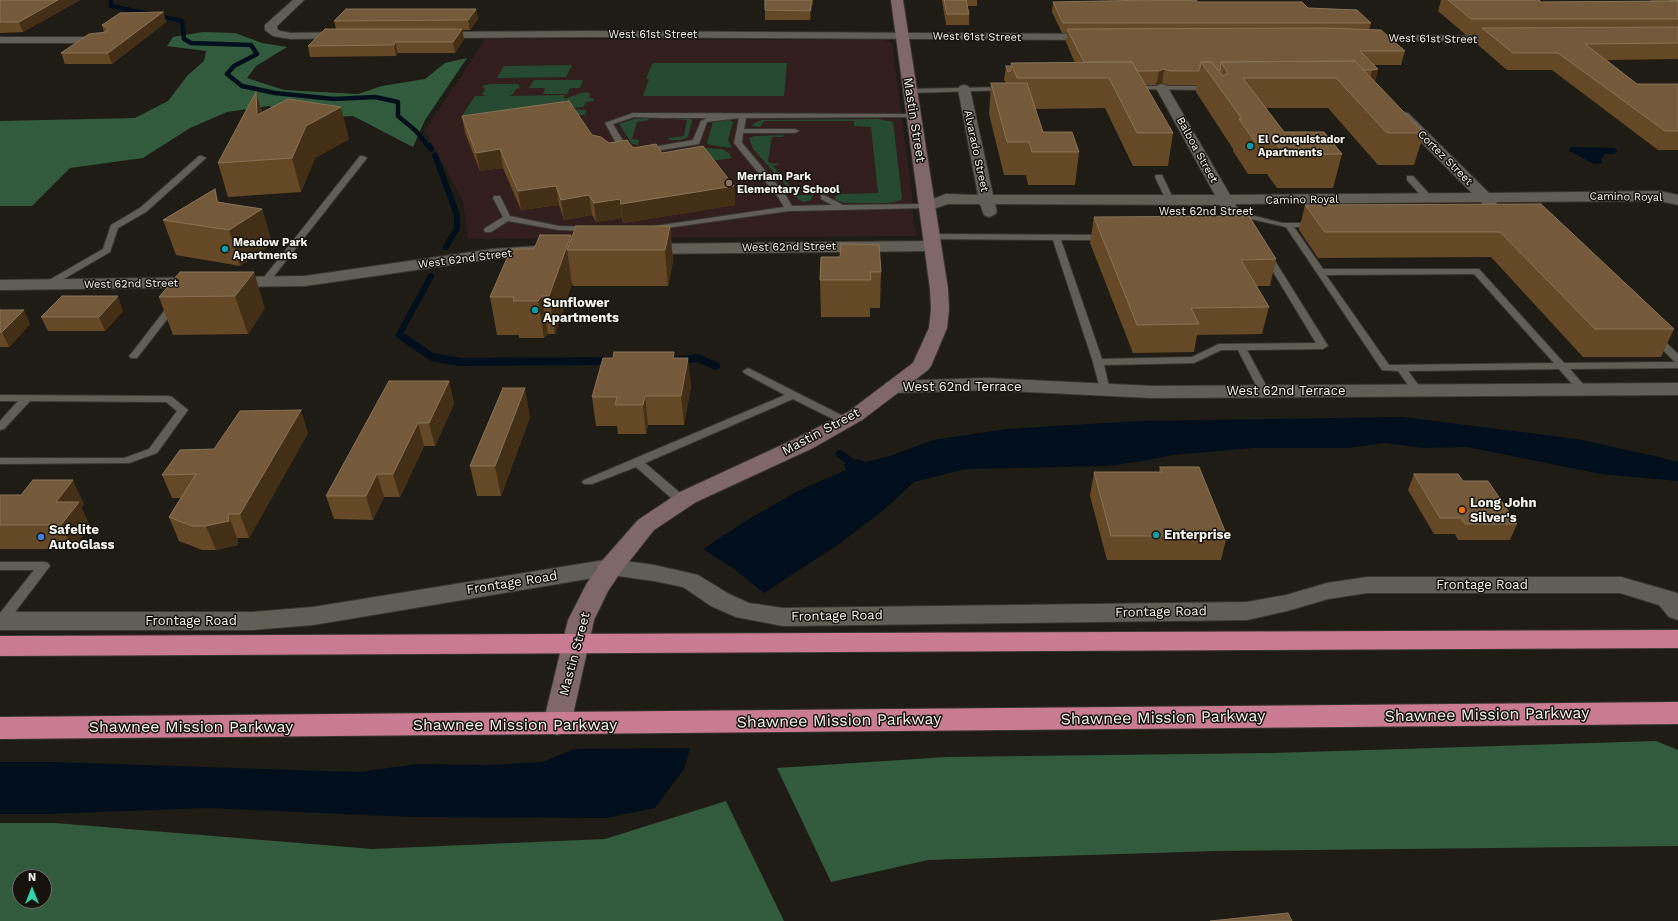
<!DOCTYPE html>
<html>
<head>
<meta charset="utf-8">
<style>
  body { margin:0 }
  #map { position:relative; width:1678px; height:921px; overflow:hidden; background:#1f1c15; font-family:"Work Sans",sans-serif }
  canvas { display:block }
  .north { position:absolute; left:12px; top:869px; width:40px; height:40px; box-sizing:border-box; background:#16130c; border:1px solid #6f6d66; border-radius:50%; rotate:0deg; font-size:11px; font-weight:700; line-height:16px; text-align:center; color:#f5f3ee }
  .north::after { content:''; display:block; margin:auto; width:14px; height:18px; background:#2cd5ab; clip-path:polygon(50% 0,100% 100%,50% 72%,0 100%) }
</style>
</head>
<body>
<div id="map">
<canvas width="1678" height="921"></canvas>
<div class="north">N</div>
</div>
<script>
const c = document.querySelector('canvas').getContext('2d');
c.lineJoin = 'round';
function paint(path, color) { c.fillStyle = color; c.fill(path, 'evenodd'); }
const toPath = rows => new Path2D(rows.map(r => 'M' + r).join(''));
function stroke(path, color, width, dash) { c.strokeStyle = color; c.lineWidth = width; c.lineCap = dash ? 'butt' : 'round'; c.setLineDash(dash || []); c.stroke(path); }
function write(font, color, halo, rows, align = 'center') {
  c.font = font + ' "Work Sans",sans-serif'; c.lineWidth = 3; c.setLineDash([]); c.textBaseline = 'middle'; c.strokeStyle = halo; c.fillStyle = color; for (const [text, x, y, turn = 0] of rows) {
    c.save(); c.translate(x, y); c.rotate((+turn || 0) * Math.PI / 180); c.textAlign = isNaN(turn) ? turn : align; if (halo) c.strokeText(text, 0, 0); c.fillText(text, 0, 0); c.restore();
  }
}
paint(toPath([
  [485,39,885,40,892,43,912,195,913,219,917,236,468,239,463,201,425,131]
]), '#311e1d');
paint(toPath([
  [655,63,787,63,784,96,643,96,649,79,646,79,652,64],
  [572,65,566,77,497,78,504,66],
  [534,80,583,80,580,88,570,88,567,94,543,94,545,88,529,88],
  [490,84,518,84,520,87,516,89,513,94,509,96,565,95,564,99,584,92,590,93,589,98,593,98,594,101,586,102,583,107,560,109,586,110,585,115,556,115,469,127,463,114,475,96,486,96,482,94,485,89,482,86],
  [646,118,650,120,637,122,632,139,639,140,638,145,632,144,619,124,634,119],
  [673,118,687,118,692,120,688,137,681,140,669,140,668,138,684,136,687,120,672,119],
  [718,119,728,119,733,122,728,140,732,148,710,145,707,143,713,122],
  [878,119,893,122,902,198,901,200,888,203,845,203,836,200,835,196,840,194,878,193,871,127,854,126,854,121,764,121,760,127,752,126,754,123,762,120],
  [784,135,783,137,772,137,768,161,770,163,780,164,773,166,798,195,813,195,811,200,804,202,799,200,753,149,749,138,755,136],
  [704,148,722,149,729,153,732,158,670,167]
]), '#254a2f');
paint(toPath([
  [203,32,235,33,262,43,287,47,256,66,247,78,284,90,358,94,382,86,425,79,445,63,467,58,425,120,413,147,353,116,298,119,269,106,227,112,190,128,143,158,70,168,32,206,0,206,0,121,135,118,168,101,188,75,204,61,206,51,167,46,173,37],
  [1656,741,1678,750,1678,846,1217,851,928,860,831,882,777,768,947,757,1273,753],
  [726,801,784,921,0,921,0,823,55,823,372,849,605,839],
  [20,877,44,877,44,901,20,901]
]), '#325b3d');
paint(toPath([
  [1571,147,1613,148,1618,151,1614,154,1605,154,1601,159,1602,163,1594,164,1569,151],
  [1403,417,1577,439,1659,457,1678,462,1678,481,1601,474,1467,447,1423,448,1384,443,1348,448,1253,448,1172,455,1148,460,1108,466,966,469,914,482,885,509,839,544,764,593,734,569,703,549,747,520,798,491,846,470,844,464,858,459,865,462,890,456,933,440,1007,429,1138,421],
  [690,748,684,769,655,808,606,818,410,817,208,808,45,814,0,814,0,762,50,762,358,772,418,764,488,765,543,762,574,749]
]), '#000f1b');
stroke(toPath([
  [111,0,111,6,182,21,184,39,191,43,251,45,257,54,234,66,227,74,242,86,275,93,334,99,375,97,398,102,398,116,416,131,429,147]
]), '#000f1b', 4.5);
stroke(toPath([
  [429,146,431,149],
  [435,155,457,215,457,228,446,247],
  [405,339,399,335,431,276]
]), '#000f1b', 6);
stroke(toPath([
  [404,338,432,357,460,362,612,361],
  [678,360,698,358,716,366],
  [840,454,859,468]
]), '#000f1b', 8);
const lane = toPath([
  [1132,86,1211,86,1214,88,1211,90,1130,89,1129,88,1132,86],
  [1005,87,1008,89,1007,90,910,93,907,91,910,89,1005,87],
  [633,113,915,114,916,115,913,117,746,118,744,129,795,129,799,131,795,133,743,133,742,143,785,194,792,206,832,205,821,199,821,195,824,195,843,205,927,204,931,206,927,208,789,211,652,230,651,228,655,226,784,207,778,197,734,143,739,118,707,122,699,144,642,153,620,150,605,123,633,113],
  [634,117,664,118,707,118,701,121,693,140,642,149,626,146,613,124,634,117],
  [199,156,202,156,206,158,146,212,118,228,110,252,50,287,44,287,43,285,44,283,103,249,111,225,140,208,199,156],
  [360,156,363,156,367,158,267,285,261,285,260,283,261,281,360,156],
  [1156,175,1162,175,1163,177,1174,200,1173,202,1167,202,1166,200,1155,177,1156,175],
  [1407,176,1413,176,1431,196,1431,200,1425,200,1407,180,1407,176],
  [494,196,500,196,510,216,559,226,590,227,594,229,590,231,559,230,508,221,491,232,485,232,484,230,485,228,503,217,493,198,494,196],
  [1229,210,1232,210,1282,223,1317,223,1318,225,1314,227,1294,227,1323,269,1479,269,1564,363,1675,362,1650,337,1655,334,1658,335,1678,354,1678,368,1570,369,1588,390,1583,393,1579,392,1559,369,1408,371,1423,391,1418,394,1414,393,1398,371,1382,370,1286,227,1229,214,1229,210],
  [1474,274,1554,363,1389,365,1326,275,1474,274],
  [931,234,1109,235,1110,237,1109,239,1106,240,1061,240,1102,359,1192,357,1219,344,1316,343,1263,255,1267,252,1270,253,1328,346,1323,349,1247,350,1269,391,1264,394,1259,391,1238,350,1221,350,1194,363,1104,365,1110,391,1105,394,1101,393,1093,362,1053,240,928,239,927,237,931,234],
  [174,301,179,304,137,358,131,358,129,356,131,354,171,302,174,301],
  [748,368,849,419,850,421,845,424,841,423,793,399,645,463,686,498,688,501,686,504,682,505,678,504,636,467,592,484,584,484,582,482,584,480,785,395,744,373,743,371,748,368],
  [0,395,168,396,172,397,188,410,157,453,129,463,0,464,0,458,124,458,149,449,177,411,166,402,30,401,4,429,0,430,0,421,18,401,0,401,0,395],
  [0,562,44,562,48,563,50,566,6,624,1,626,0,613,34,570,0,570,0,562]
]);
const street = toPath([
  [293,0,304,0,277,26,277,29,280,31,291,33,347,32,351,33,353,35,351,37,347,38,291,39,273,36,265,30,265,25,293,0],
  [591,31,1095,34,1099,35,1101,37,1099,39,1095,40,591,37,435,38,431,37,429,35,431,33,435,32,591,31],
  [1363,35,1507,36,1511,37,1513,39,1511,41,1507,42,1359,40,1357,38,1359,36,1363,35],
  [0,37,105,37,109,38,111,40,109,42,105,43,0,43,0,37],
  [1162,84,1166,85,1168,88,1230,195,1472,193,1398,119,1396,116,1398,113,1403,112,1408,113,1489,193,1660,191,1678,195,1678,205,1660,201,1497,202,1495,206,1490,208,1485,206,1481,202,1235,204,1239,211,1236,214,1231,216,1226,214,1220,205,995,204,997,212,994,215,989,217,984,215,980,204,948,204,927,211,922,209,919,206,922,203,946,194,978,195,958,89,960,86,964,85,968,86,970,89,993,195,1215,195,1156,88,1158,85,1162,84],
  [932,241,938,243,940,246,938,249,932,251,642,254,636,252,634,249,636,246,642,244,932,241],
  [537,246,543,248,545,251,543,254,492,259,305,286,0,290,0,280,305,276,492,249,537,246],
  [987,378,1152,386,1678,383,1678,395,1152,398,987,390,893,393,886,391,883,387,886,383,893,381,987,378],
  [611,559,654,565,698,575,729,594,749,603,783,608,1247,602,1286,595,1327,583,1367,577,1621,577,1677,593,1678,595,1678,620,1669,617,1659,605,1620,593,1367,593,1328,599,1287,611,1247,620,783,626,736,617,711,606,683,587,654,581,611,575,313,625,252,630,0,630,0,612,252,612,313,607,611,559]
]);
const secondary = toPath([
  [891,0,903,0,948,289,949,309,947,328,931,366,928,370,862,420,813,448,696,502,654,530,620,573,608,591,594,620,571,724,567,732,557,735,547,732,543,724,568,620,587,583,602,561,638,520,680,492,797,438,848,412,913,363,929,328,931,309,930,289,891,0]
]);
const highway = toPath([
  [1678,630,1678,648,0,656,0,636,1678,630],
  [1678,702,1678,724,0,739,0,717,1678,702]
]);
stroke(lane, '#383631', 2);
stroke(street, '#383631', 2);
stroke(secondary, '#383631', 2);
stroke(highway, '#383631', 2);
paint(lane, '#615f55');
paint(street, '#615f55');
paint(secondary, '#806768');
paint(highway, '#c97b93');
paint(toPath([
  [0,0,80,0,23,32,0,33],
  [813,0,810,20,765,20,765,10],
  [942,0,977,0,977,6,967,6,969,14,969,25,946,25],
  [1441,0,1539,0,1541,2,1652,1,1650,0,1678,0,1678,59,1607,60,1637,84,1678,84,1678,150,1658,150,1552,70,1507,70,1477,44,1480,35,1466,35,1438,11],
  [1053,2,1198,2,1308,8,1371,23,1369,30,1405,51,1401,65,1374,65,1378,69,1375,82,1424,133,1414,165,1378,165,1328,108,1266,108,1284,132,1342,154,1333,188,1277,188,1267,174,1248,174,1233,151,1233,149,1196,92,1197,85,1168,85,1162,83,1156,85,1145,85,1173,133,1168,166,1133,166,1105,108,1035,109,1043,132,1079,152,1075,185,1028,185,1026,175,1004,175,989,114,991,83,1006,83,1004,80,1006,66,1011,66,1011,63,1075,63,1066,42,1067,33,1062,33,1052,12],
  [476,9,478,19,470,30,462,30,464,39,455,53,398,53,396,56,310,57,308,46,336,29,334,21],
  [163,12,166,22,112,64,65,64,61,53,104,32,102,25],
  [256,92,262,112,349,139,315,158,301,192,228,197,218,163],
  [462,116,592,135,609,143,633,148,662,153,734,186,735,205,623,223,622,218,596,222,592,215,564,220,559,205,521,210,503,168,480,171,465,133],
  [215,189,219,202,262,209,272,244,240,266,176,255,163,220],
  [1541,204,1674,329,1661,357,1583,357,1491,257,1318,258,1299,230,1305,205],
  [1094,217,1276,259,1270,286,1257,286,1269,307,1262,334,1197,335,1194,352,1133,353,1090,243],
  [670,226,673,261,668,286,573,286,572,283,555,334,548,334,544,338,519,338,519,335,497,335,490,297,534,249,571,235,572,238],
  [821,257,881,272,880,308,870,308,870,317,821,317,820,280],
  [180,272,265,308,248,334,173,335,159,297],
  [0,310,30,324,9,347,0,347],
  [123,311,105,331,48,331,41,317],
  [674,358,691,386,684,425,648,425,646,434,618,434,617,426,596,426,592,397],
  [449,381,454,404,435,446,424,446,400,497,384,497,373,520,334,519,326,496],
  [530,417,501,496,477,496,470,466],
  [308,433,249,538,237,538,238,545,216,550,202,550,179,541,169,517,181,498,172,498,162,475,214,449],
  [1160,467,1227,536,1221,560,1107,560,1090,496,1094,472,1159,472],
  [1414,474,1463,481,1517,524,1510,540,1458,540,1455,534,1434,534,1408,490],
  [0,495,84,504,81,507,90,526,73,549,0,549]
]), '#654825');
paint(toPath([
  [58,0,80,0,23,32,19,22],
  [812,0,813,0,810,20,810,11],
  [476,9,478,19,470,30,468,20],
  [163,12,166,22,112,64,108,53],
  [462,29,464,39,455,53,453,42],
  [395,42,398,53,396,56,394,45],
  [1164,69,1162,83,1156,85,1159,71],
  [1378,69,1375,83,1369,84,1372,70],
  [256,92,265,123,257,115],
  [341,107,349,139,315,158,301,192,292,158,306,126],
  [500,149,503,168,480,171,476,153],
  [556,186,559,205,521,210,518,191],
  [734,186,735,205,623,223,621,204],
  [215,189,226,224,217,202],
  [589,195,592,215,564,220,561,200],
  [620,199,622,218,596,222,594,203],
  [262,209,272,244,240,266,229,230],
  [670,226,673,261,668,286,665,250],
  [571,235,573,250,567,250,572,283,555,334,549,296],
  [254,272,265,308,248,334,235,296],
  [118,296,123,311,105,331,99,317],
  [542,296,548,334,544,338,538,301],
  [24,310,30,324,9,347,2,332],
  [688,358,691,386,684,425,681,396],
  [449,381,454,404,435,446,429,423],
  [525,388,530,417,501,496,495,466],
  [645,396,648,425,646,434,643,405],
  [301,410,308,433,249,538,240,514],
  [418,423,424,446,400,497,393,474],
  [377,474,384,497,373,520,366,496],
  [73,480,84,504,81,507,90,526,73,549,61,525,56,502],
  [228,514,237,538,238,545,216,550,206,526]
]), '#422f16');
const building = toPath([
  [0,0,58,0,19,22,0,22,0,0],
  [765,0,812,0,810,11,765,10,765,0],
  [944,0,966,0,969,14,947,14,944,0],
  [1155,0,1196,0,1198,2,1302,2,1308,8,1357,10,1371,23,1063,23,1053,2,1155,0],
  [1448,0,1539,0,1541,2,1678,1,1678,19,1471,19,1448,0],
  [1670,0,1678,0,1678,1,1673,1,1670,0],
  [346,9,476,9,468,20,334,21,346,9],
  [163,12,108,53,61,53,89,34,106,32,108,28,102,25,120,13,163,12],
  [1678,27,1678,43,1585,44,1637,84,1678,84,1678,131,1665,131,1558,53,1513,53,1482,28,1678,27],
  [1326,28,1381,30,1405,51,1360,51,1378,69,1372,70,1364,70,1355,61,1221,62,1220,71,1219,71,1211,62,1201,62,1199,71,1170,71,1164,69,1159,71,1137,71,1132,62,1084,62,1067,29,1326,28],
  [325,29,462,29,453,42,395,42,394,45,308,46,325,29],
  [1355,61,1424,133,1387,133,1336,78,1243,78,1284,132,1324,132,1342,154,1284,155,1275,142,1255,142,1239,119,1242,119,1201,62,1211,62,1223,76,1228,73,1221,62,1355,61],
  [1132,62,1173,133,1137,133,1109,78,1017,78,1011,63,1132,62],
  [1006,66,1011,66,1011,71,1008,72,1006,66],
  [991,83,1027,83,1043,132,1072,132,1079,152,1032,152,1029,142,1007,142,991,83],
  [256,92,257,115,288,99,341,107,306,126,292,158,218,163,256,92],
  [569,101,592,135,601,137,609,143,627,140,633,148,656,144,662,153,703,146,734,186,621,204,620,199,594,203,589,195,561,200,556,186,518,191,500,149,476,153,462,116,569,101],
  [215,189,217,202,262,209,229,230,163,220,215,189],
  [1541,204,1674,329,1595,329,1500,232,1325,232,1305,205,1541,204],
  [1249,216,1276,259,1241,260,1269,307,1191,308,1199,324,1137,325,1094,217,1249,216],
  [576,226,670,226,665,250,567,250,576,226],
  [540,235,571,235,549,296,542,296,538,301,513,301,514,297,490,297,511,249,534,249,540,235],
  [841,244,879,245,881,272,870,272,871,280,820,280,821,257,840,257,841,244],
  [180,272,254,272,235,296,159,297,180,272],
  [62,296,118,296,99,317,41,317,62,296],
  [0,310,24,310,2,332,0,332,0,310],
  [614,352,674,352,673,358,688,358,681,396,645,396,643,405,615,405,617,397,592,397,603,358,613,358,614,352],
  [389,381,449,381,429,423,418,423,393,474,377,474,366,496,326,496,389,381],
  [503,388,525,388,495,466,470,466,503,388],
  [301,410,240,514,228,514,229,521,206,526,192,526,169,517,196,474,162,475,180,450,214,449,240,411,301,410],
  [1160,467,1199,467,1227,536,1111,536,1094,472,1162,472,1160,467],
  [1414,474,1458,474,1463,481,1488,481,1517,524,1465,524,1461,518,1440,518,1414,474],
  [33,480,73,480,56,502,79,502,61,525,0,525,0,495,21,495,33,480],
  [1288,913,1292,921,1210,921,1288,913]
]);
paint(building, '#745a3b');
stroke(building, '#887257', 1);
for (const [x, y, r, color] of [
  [1250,146,4,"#0f9aa8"],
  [729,183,4,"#8d6e63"],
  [225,249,4,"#0f9aa8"],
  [535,310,4,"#0f9aa8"],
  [1462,510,4,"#e8710a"],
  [1156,535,4,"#0f9aa8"],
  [41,537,4,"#3f7fe0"]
]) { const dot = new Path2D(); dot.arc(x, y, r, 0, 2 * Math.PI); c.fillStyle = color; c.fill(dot); stroke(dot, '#16130c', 1.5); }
write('11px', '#f5f3ee', '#16130c', [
  ["West 61st Street",653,35],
  ["West 61st Street",977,37,1],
  ["West 61st Street",1433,39,1],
  ["Balboa Street",1197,150,61],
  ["Alvarado Street",976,151,78],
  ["Cortez Street",1445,158,45],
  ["Camino Royal",1626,197,1],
  ["Camino Royal",1302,200,-1],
  ["West 62nd Street",1206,212],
  ["West 62nd Street",789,247,-1],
  ["West 62nd Street",465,259,-7],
  ["West 62nd Street",131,284,-1]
]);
write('bold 11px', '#f5f3ee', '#16130c', [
  ["El Conquistador",1258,140],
  ["Apartments",1258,153],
  ["Merriam Park",737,177],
  ["Elementary School",737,190],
  ["Meadow Park",233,243],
  ["Apartments",233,256]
], 'left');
write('13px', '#f5f3ee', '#16130c', [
  ["Mastin Street",914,120,81],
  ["West 62nd Terrace",962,387],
  ["West 62nd Terrace",1286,391],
  ["Mastin Street",821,432,-28],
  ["Frontage Road",512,583,-9],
  ["Frontage Road",1482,585],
  ["Frontage Road",1161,612,-1],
  ["Frontage Road",837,616,-1],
  ["Frontage Road",191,621],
  ["Mastin Street",575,654,-75]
]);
write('bold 13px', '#f5f3ee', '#16130c', [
  ["Sunflower",543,303],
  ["Apartments",543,318],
  ["Long John",1470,503],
  ["Silver's",1470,518],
  ["Safelite",49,530],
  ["AutoGlass",49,545],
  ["Enterprise",1164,535]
], 'left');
write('16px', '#f5f3ee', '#16130c', [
  ["Shawnee Mission Parkway",1487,715,-1],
  ["Shawnee Mission Parkway",1163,718,-1],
  ["Shawnee Mission Parkway",839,721,-1],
  ["Shawnee Mission Parkway",515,725],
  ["Shawnee Mission Parkway",191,727]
]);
</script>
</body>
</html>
